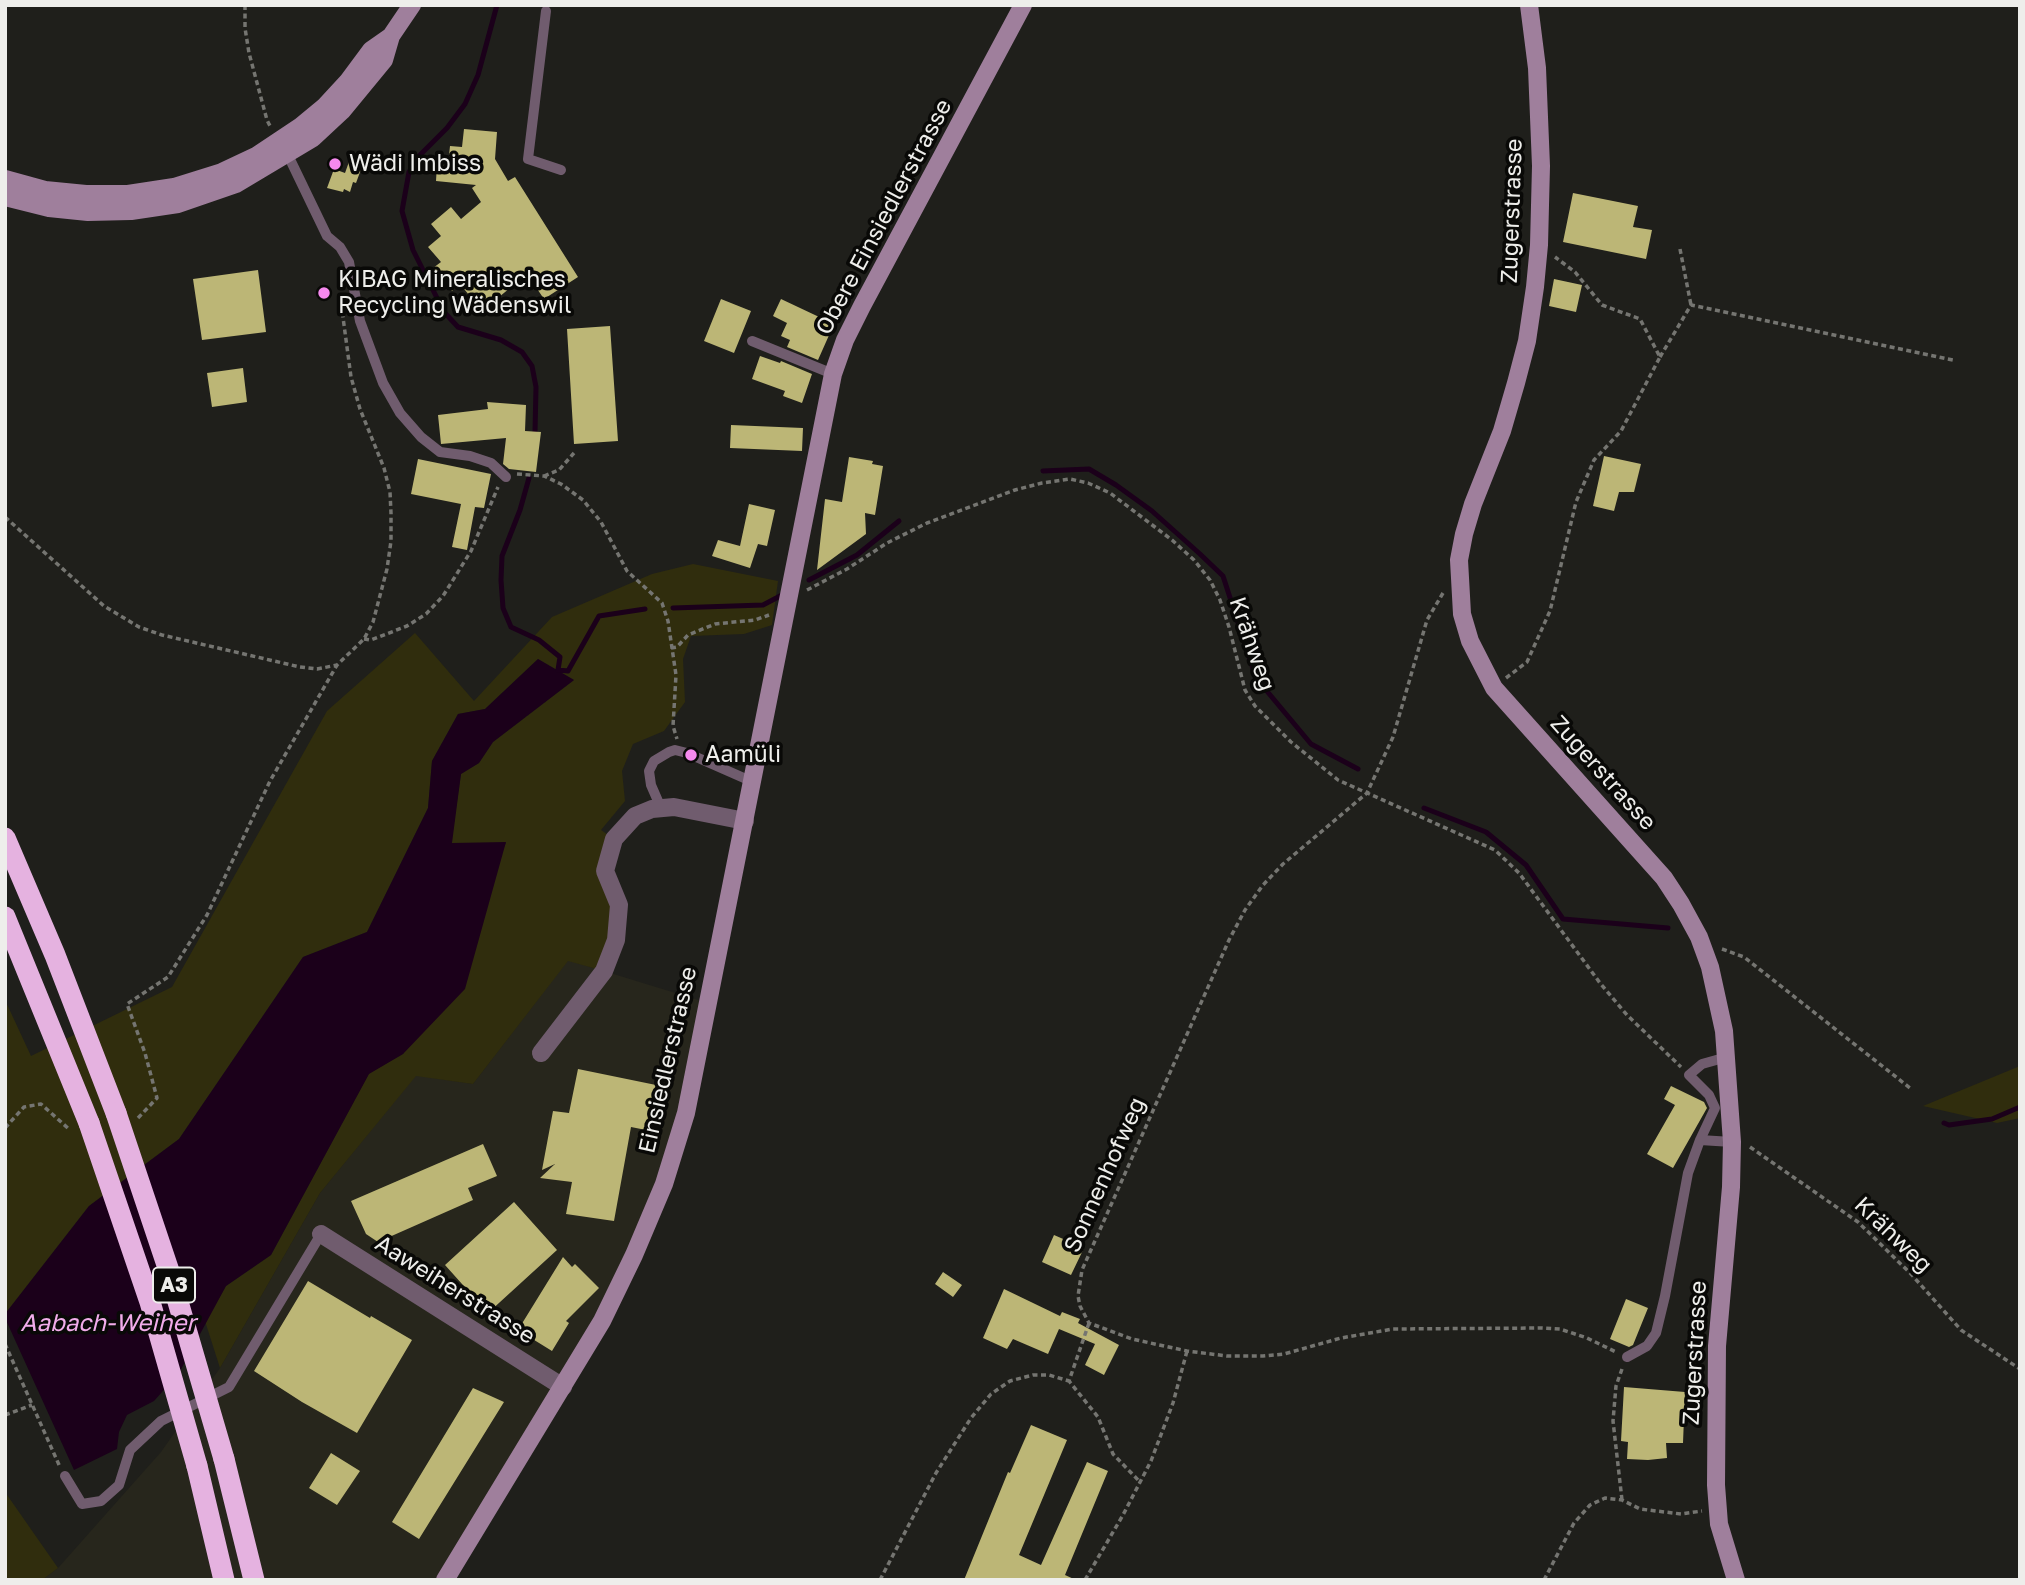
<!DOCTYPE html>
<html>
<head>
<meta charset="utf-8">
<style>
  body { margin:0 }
  #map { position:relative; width:2025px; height:1585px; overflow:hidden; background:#1f1f1b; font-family:"Golos Text",sans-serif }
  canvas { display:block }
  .frame { position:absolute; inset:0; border:7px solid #eeeeeb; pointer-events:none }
</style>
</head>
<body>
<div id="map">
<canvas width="2025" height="1585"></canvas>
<div class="frame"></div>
</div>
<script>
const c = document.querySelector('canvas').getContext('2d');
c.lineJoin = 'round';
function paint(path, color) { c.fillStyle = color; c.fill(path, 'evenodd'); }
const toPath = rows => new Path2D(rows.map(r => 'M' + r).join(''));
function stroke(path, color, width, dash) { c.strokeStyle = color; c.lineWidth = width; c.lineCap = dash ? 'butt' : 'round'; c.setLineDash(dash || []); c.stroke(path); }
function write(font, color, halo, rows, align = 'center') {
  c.font = font + ' "Golos Text",sans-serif'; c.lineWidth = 7; c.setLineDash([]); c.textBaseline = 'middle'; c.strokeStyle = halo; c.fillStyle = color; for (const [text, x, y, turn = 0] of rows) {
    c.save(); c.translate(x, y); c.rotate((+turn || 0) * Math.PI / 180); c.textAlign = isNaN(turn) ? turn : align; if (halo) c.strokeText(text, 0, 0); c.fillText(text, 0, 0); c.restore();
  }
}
paint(toPath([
  [568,960,708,1003,686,1113,634,1255,445,1580,42,1580,58,1568,161,1452,220,1368,320,1193,416,1075,473,1084]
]), '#27261c');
paint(toPath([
  [693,564,778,581,772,625,744,634,691,636,683,659,685,702,664,731,633,744,622,771,625,801,601,830,614,839,604,873,619,905,604,971,568,961,473,1084,416,1076,320,1193,220,1368,205,1321,226,1286,271,1255,369,1073,403,1054,506,843,451,843,461,774,479,763,493,742,574,680,538,659,485,709,458,714,432,761,428,808,367,932,303,957,179,1139,89,1206,5,1314,5,1000,31,1056,172,987,327,711,415,633,474,701,552,617,652,574],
  [2020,1066,2020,1118,1997,1123,1923,1106],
  [5,1492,58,1568,42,1580,5,1580]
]), '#302d0d');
paint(toPath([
  [538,659,574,680,493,742,479,763,461,774,452,843,506,842,465,989,403,1054,369,1074,271,1255,226,1286,179,1373,154,1401,127,1415,119,1432,117,1449,74,1470,5,1318,5,1314,89,1206,179,1139,303,957,367,932,428,808,432,761,458,714,485,709]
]), '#1b001a');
stroke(toPath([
  [497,5,478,75,465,104,447,128,418,157,409,172,402,211,413,250,444,312,458,327,501,340,522,352,532,366,536,387,535,432],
  [1043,471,1089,469,1116,485,1152,511,1200,554,1223,576,1256,678,1311,744,1358,769],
  [529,478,520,510,502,556,501,580,503,608,511,627,539,640,560,657,558,670],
  [809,580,857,555,899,521],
  [673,608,763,605,782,595],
  [558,670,568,671,599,616,645,609],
  [1424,808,1486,832,1526,865,1563,919,1668,928],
  [1944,1123,1949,1125,1992,1119,2020,1107]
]), '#1b001a', 5);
paint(toPath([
  [464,129,497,132,495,159,508,181,515,177,578,277,544,299,527,274,482,311,460,284,452,291,433,268,441,262,428,247,441,236,431,224,451,207,461,219,481,202,472,188,476,185,436,181,437,164,448,165,450,146,462,147],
  [350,159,363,164,356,183,353,182,350,192,344,189,343,192,327,188,334,169,345,173],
  [1573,193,1638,206,1633,227,1652,230,1646,259,1563,242],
  [258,270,266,332,202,340,193,279],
  [1554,279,1582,285,1576,312,1549,306],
  [721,299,751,311,734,353,704,341],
  [781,299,834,324,818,360,787,347,790,340,781,336,787,323,773,316],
  [610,326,618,441,574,444,567,329],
  [760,356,780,363,781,361,812,374,802,403,783,396,785,391,752,379],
  [243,368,247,402,212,407,207,373],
  [487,402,526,405,525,431,541,432,536,472,509,469,503,464,506,438,441,444,438,415,488,409],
  [731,425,803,428,802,451,730,448],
  [1604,456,1641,464,1634,492,1619,492,1614,511,1593,506],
  [849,457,873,461,872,464,883,466,875,515,865,513,866,534,817,570,825,499,842,502],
  [418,459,491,474,484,508,475,507,467,550,452,547,461,504,411,494],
  [749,504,775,510,767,546,758,544,750,568,712,556,718,540,740,546],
  [578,1069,656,1085,646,1130,631,1127,614,1221,566,1214,572,1182,540,1178,555,1164,542,1170,553,1111,569,1113],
  [1671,1086,1704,1102,1707,1108,1673,1168,1647,1154,1675,1105,1664,1099],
  [483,1144,497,1176,468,1188,473,1200,378,1242,366,1234,351,1201],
  [514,1202,557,1250,488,1313,445,1265],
  [1054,1235,1084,1248,1071,1275,1042,1262],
  [563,1257,572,1267,575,1264,599,1288,566,1321,569,1323,552,1351,518,1330],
  [943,1272,962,1285,953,1297,935,1284],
  [308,1281,370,1318,371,1316,412,1340,357,1433,302,1402,254,1371],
  [1004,1289,1060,1316,1062,1312,1080,1319,1078,1323,1119,1345,1104,1375,1085,1365,1095,1344,1059,1329,1048,1354,1013,1339,1007,1349,983,1338],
  [1626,1299,1648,1308,1633,1345,1629,1347,1610,1339],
  [1624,1387,1685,1392,1683,1443,1666,1443,1667,1458,1648,1460,1627,1459,1628,1442,1621,1441],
  [473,1388,504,1402,419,1539,392,1522],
  [1031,1425,1067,1440,1019,1555,1041,1565,1087,1462,1108,1471,1065,1575,1076,1580,964,1580,1008,1472,1010,1473],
  [331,1453,360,1471,337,1505,309,1488]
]), '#bcb676');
stroke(toPath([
  [245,5,245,28,249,53,267,120,270,126],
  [1680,249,1691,305],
  [1660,357,1691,305,1953,360],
  [517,474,544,476,561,484,583,500,601,522,627,571,662,603,668,621,676,675,673,726,677,739],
  [544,476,559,470,574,453],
  [5,517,104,606,139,627,162,635,300,667,317,669,337,665,364,639,373,622,387,569,391,541,391,513,390,492,384,468,360,409,351,377,340,295],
  [807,590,847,569,887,543,927,523,1015,490,1042,483,1070,479,1088,483,1110,493,1172,540,1194,560,1210,580,1220,600,1229,627,1245,690,1255,706,1291,742,1338,780,1495,850,1519,873,1600,983,1627,1015,1681,1067],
  [1443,593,1427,620,1393,737,1367,793,1283,864,1263,885,1245,910,1229,940,1082,1270,1078,1296,1080,1306,1089,1323,1132,1339,1187,1351,1227,1356,1263,1356,1284,1354,1341,1338,1393,1329,1542,1328,1560,1329,1587,1338,1616,1352],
  [364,639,371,640,407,626,426,614,443,596,471,551,498,487],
  [671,648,677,647,688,635,715,624,755,620,769,615],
  [1506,678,1527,662,1550,611,1576,502,1594,460,1621,431,1660,357,1640,319,1602,305,1575,272,1555,257],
  [1722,949,1744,957,1910,1088],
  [138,1118,157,1098,145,1053,127,1004,168,977,207,915,270,781,337,665],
  [5,1128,24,1107,41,1104,70,1130],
  [1750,1147,1858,1222,1911,1274,1961,1330,2020,1369],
  [1089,1323,1069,1381,1098,1417,1113,1454,1141,1483],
  [5,1344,60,1467],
  [1622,1369,1616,1386,1613,1421,1622,1500],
  [5,1415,32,1405],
  [880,1580,936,1473,971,1418,991,1394,1010,1381,1033,1375,1049,1375,1069,1381],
  [1085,1580,1123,1515,1151,1461,1173,1403,1187,1351],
  [1544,1580,1574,1523,1590,1505,1605,1498,1622,1500,1640,1509,1681,1514,1702,1511]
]), '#757571', 3.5, [5, 3.5]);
stroke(toPath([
  [546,11,528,159,561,170],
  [286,151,327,236,340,247,349,262,360,321,383,383,400,413,421,437,440,452,470,456,491,463,506,477],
  [752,341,833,374],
  [661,808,651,785,649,771,654,761,669,752,675,750,687,753,753,782],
  [1700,1140,1715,1108,1709,1095,1689,1075,1702,1064,1727,1057],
  [1627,1357,1647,1346,1656,1333,1665,1296,1688,1173,1700,1140,1732,1142],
  [65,1476,82,1504,101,1501,119,1485,130,1450,161,1421,229,1387,321,1234]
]), '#705c6e', 10);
stroke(toPath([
  [541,1053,604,971,616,940,619,905,605,871,614,839,635,816,652,809,674,807,745,821],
  [321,1234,563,1387]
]), '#705c6e', 18);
stroke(toPath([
  [1529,5,1537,68,1541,166,1539,245,1535,287,1527,341,1516,383,1502,431,1473,504,1464,534,1459,560,1462,614,1470,641,1494,688,1664,878,1681,904,1699,937,1710,967,1724,1031,1732,1142,1731,1187,1717,1346,1716,1485,1719,1524,1736,1580],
  [5,179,45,190,86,194,128,194,174,187,222,172,256,156,301,126,324,107,348,81,371,50,391,36],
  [5,197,49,208,88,212,131,211,178,204,236,184,313,138,342,111,384,60,391,36,412,5],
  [445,1580,602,1321,634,1255,664,1184,686,1113,833,374,845,340,862,306,1023,5]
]), '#9f7f9c', 18);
stroke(toPath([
  [5,838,55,955,116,1113],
  [5,917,89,1123],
  [224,1459,254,1580],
  [197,1466,224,1580]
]), '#e5b2e0', 21);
stroke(toPath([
  [116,1113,169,1271,224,1459],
  [89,1123,150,1302,197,1466]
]), '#e5b2e0', 21);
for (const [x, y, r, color] of [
  [335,164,7,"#f689ee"],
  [324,293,7,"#f689ee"],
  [691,755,7,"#f689ee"]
]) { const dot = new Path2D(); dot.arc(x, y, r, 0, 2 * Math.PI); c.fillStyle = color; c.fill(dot); stroke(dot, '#090907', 2.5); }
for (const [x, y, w] of [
  [174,1285,42]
]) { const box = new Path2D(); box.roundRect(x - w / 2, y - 17.5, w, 35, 5); c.fillStyle = '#090907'; c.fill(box); stroke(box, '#eeeeeb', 2); }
write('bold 21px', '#eeeeeb', null, [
  ["A3",174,1285]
]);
write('23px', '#eeeeeb', '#090907', [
  ["Wädi Imbiss",349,164],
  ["KIBAG Mineralisches",338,280],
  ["Recycling Wädenswil",338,306],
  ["Aamüli",705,755]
], 'left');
write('23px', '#eeeeeb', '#090907', [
  ["Zugerstrasse",1512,211,-88],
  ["Obere Einsiedlerstrasse",884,217,-62],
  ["Krähweg",1252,644,71],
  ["Zugerstrasse",1603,773,48],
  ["Einsiedlerstrasse",668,1060,-77],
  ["Sonnenhofweg",1105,1175,-66],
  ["Krähweg",1893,1235,44],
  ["Aaweiherstrasse",455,1290,32],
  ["Zugerstrasse",1695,1353,-87]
]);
write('italic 24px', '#f1acea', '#090907', [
  ["Aabach-Weiher",108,1323]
]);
</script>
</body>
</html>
